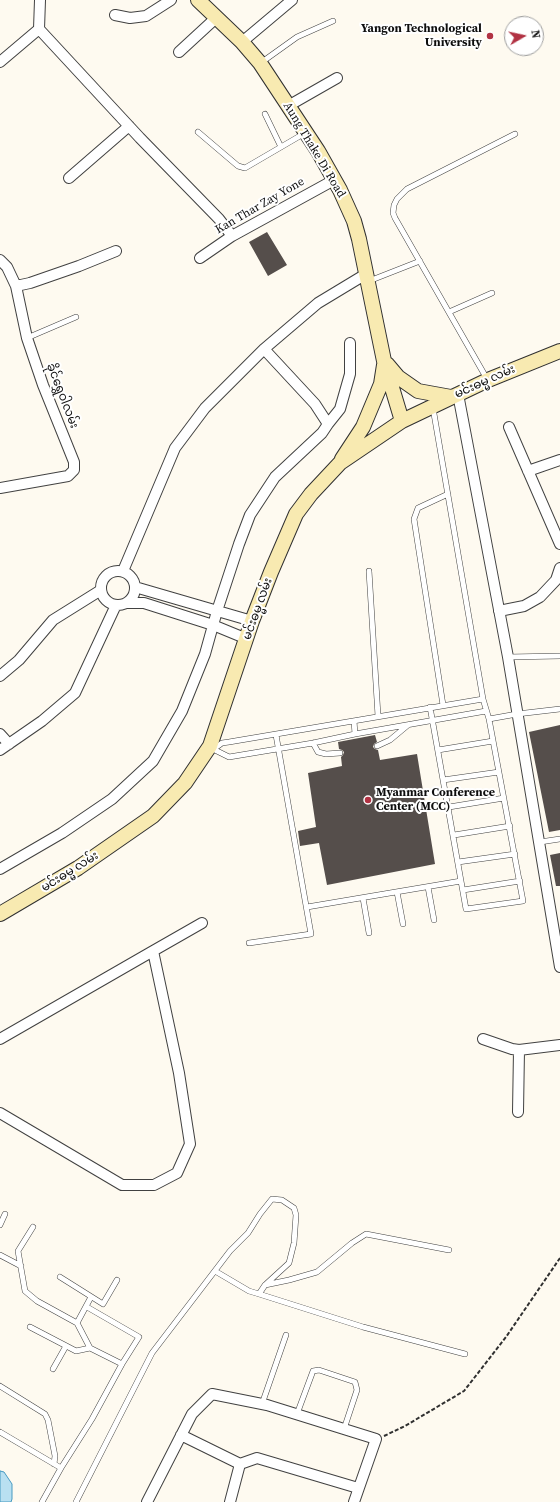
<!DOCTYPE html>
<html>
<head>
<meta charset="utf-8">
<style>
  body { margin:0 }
  #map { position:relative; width:560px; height:1502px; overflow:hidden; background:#fefaf0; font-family:"Source Serif 4",serif }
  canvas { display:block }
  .north { position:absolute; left:504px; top:16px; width:40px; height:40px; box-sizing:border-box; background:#fff; border:1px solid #9f9f9f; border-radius:50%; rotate:81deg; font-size:11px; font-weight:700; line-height:16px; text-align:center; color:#0e0e0e }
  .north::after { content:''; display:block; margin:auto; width:14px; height:18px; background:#b13243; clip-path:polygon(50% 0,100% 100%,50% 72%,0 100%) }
</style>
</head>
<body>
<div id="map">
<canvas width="560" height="1502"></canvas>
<div class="north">N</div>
</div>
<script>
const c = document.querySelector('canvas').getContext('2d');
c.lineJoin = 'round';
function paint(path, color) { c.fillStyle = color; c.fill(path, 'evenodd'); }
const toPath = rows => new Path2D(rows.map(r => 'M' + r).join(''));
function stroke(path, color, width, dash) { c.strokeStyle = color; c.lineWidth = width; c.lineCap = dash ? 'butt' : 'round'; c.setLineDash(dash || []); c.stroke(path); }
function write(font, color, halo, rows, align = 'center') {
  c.font = font + ' "Source Serif 4","Noto Sans Myanmar",serif'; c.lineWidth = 4; c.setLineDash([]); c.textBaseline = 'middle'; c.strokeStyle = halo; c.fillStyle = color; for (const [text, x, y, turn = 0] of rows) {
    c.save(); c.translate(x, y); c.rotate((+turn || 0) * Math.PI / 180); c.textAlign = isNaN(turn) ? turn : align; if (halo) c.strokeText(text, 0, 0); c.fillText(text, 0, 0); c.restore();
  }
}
const water = toPath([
  [0,1471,4,1472,12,1484,12,1499,11,1502,0,1502,0,1471]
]);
paint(water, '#b9e0f1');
stroke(water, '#469ac1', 1);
paint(toPath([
  [267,232,287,265,268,276,249,242],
  [560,725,560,830,549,832,529,732],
  [375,735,377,742,374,744,373,747,375,749,378,750,380,760,417,754,435,864,327,885,319,843,300,846,298,831,316,827,308,773,342,766,341,757,343,755,344,752,342,750,339,749,338,742],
  [560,853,560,886,556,886,550,855]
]), '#554e4b');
const service = toPath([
  [262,62,297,37,333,21],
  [265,114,281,147],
  [198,132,238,166,245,168,305,133],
  [369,281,420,261],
  [449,312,492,293],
  [27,338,76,317],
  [487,379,395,218,393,213,394,205,397,199,407,189,515,134],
  [369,571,378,716],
  [508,657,560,656],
  [443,705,414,519,418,508,448,494],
  [430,707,466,909,523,901,489,719,483,699,433,408],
  [489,719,517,714,560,709],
  [354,721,355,734],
  [313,743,318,752,326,754,340,753],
  [377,746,390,740,408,725],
  [215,750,229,757,313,743,355,734,486,711],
  [438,750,493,741],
  [211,751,222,743,229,742,483,699],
  [443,780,499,772],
  [449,807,504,798],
  [454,835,510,826],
  [540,842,560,839],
  [458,862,515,854],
  [428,887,434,920],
  [463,890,520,881],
  [397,892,403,924],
  [363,898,369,933],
  [307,907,461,881],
  [249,943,311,934,276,735],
  [0,1225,5,1214],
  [33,1227,18,1251,25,1291,37,1301,77,1323,90,1348,122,1364],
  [0,1255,21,1266],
  [215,1271,249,1291,259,1294,265,1285,289,1280,317,1272,352,1243,366,1234,449,1250],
  [60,1277,103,1304,117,1280],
  [259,1294,363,1327,465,1354],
  [77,1323,91,1297],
  [30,1327,76,1351,90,1348],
  [53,1369,66,1346],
  [0,1386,45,1414,48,1420,55,1456,54,1464],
  [262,1404,286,1335],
  [297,1414,313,1371,319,1370,355,1382,357,1390,344,1429],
  [0,1432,61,1468,42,1502],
  [61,1468,92,1419,122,1364,139,1337,87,1307],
  [76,1502,152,1353,230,1251,248,1233,260,1214,272,1199,282,1200,294,1208,296,1215,294,1243,289,1263,265,1285]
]);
const minor = toPath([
  [115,15,130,18,146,16,171,0],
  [39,29,140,138,219,219,232,236],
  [242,42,292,0],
  [179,52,217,17],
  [0,62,39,29,40,0],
  [288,106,337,78],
  [69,178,129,126],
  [200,258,232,236,334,180],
  [0,260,7,267,16,286,27,338,43,385,74,462,74,470,68,476,0,488],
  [16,286,30,283,79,266,116,251],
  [458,394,508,657,560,967],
  [328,424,340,409,350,374,350,343],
  [509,427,560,544],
  [528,471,560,460],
  '101 588a17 17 0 1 1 34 0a17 17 0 1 1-34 0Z',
  [123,571,175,448,205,408,264,349,318,303,366,274],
  [135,587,252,621],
  [127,603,144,603,213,625,247,639],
  [499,611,524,606,540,597,556,580,560,568],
  [0,676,19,660,53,620,101,590],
  [0,734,9,744],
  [0,750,42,721,75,693,116,605],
  [0,869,62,833,112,799,153,761,182,711,205,654,217,611,239,544,250,515,275,477,322,433,328,424,315,404,264,349],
  [0,1039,153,951],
  [483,1039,512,1049,519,1050,560,1045],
  [518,1112,519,1050],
  [0,1113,122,1185,154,1185,177,1173,190,1144,179,1073,153,951,202,923],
  [181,1435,240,1464],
  [147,1502,192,1414,212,1394,267,1405,376,1439,354,1502],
  [230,1502,240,1464,257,1458,358,1488]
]);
const secondary = toPath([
  [198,0,242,42,260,63,318,151,340,190,354,221,359,239,384,361,402,421],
  [387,364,398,377,418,391,451,397],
  [342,459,363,427,381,384,384,365],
  [0,914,78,868,153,816,185,783,210,746,252,621,271,572,296,514,311,494,340,463,402,421,488,380,560,351]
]);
stroke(service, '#414141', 6);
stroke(minor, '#414141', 12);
stroke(secondary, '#303030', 16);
stroke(toPath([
  [384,1436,405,1426,464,1391,506,1337,560,1258]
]), '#303030', 2, [4, 2]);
stroke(service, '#fff', 5);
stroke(minor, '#fff', 10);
stroke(secondary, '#f8eab1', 14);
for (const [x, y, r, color] of [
  [490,36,4,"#b13243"],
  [368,800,4,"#b13243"]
]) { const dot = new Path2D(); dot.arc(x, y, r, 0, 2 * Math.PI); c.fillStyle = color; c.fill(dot); stroke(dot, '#fff', 1.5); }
write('bold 12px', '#0e0e0e', '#fff', [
  ["Yangon Technological",482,29],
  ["University",482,43],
  ["Myanmar Conference",376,793,"left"],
  ["Center (MCC)",376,807,"left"]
], 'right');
write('12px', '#0e0e0e', '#fff', [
  ["Aung Thake Di Road",314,150,59],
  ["Kan Thar Zay Yone",260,206,-30],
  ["မင်းဓမ္မ လမ်း",485,382,-24],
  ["ခိုင်ရွှေဝါလမ်း",62,396,69],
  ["မင်းဓမ္မ လမ်း",258,609,-70],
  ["မင်းဓမ္မ လမ်း",70,872,-32]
]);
</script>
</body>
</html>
